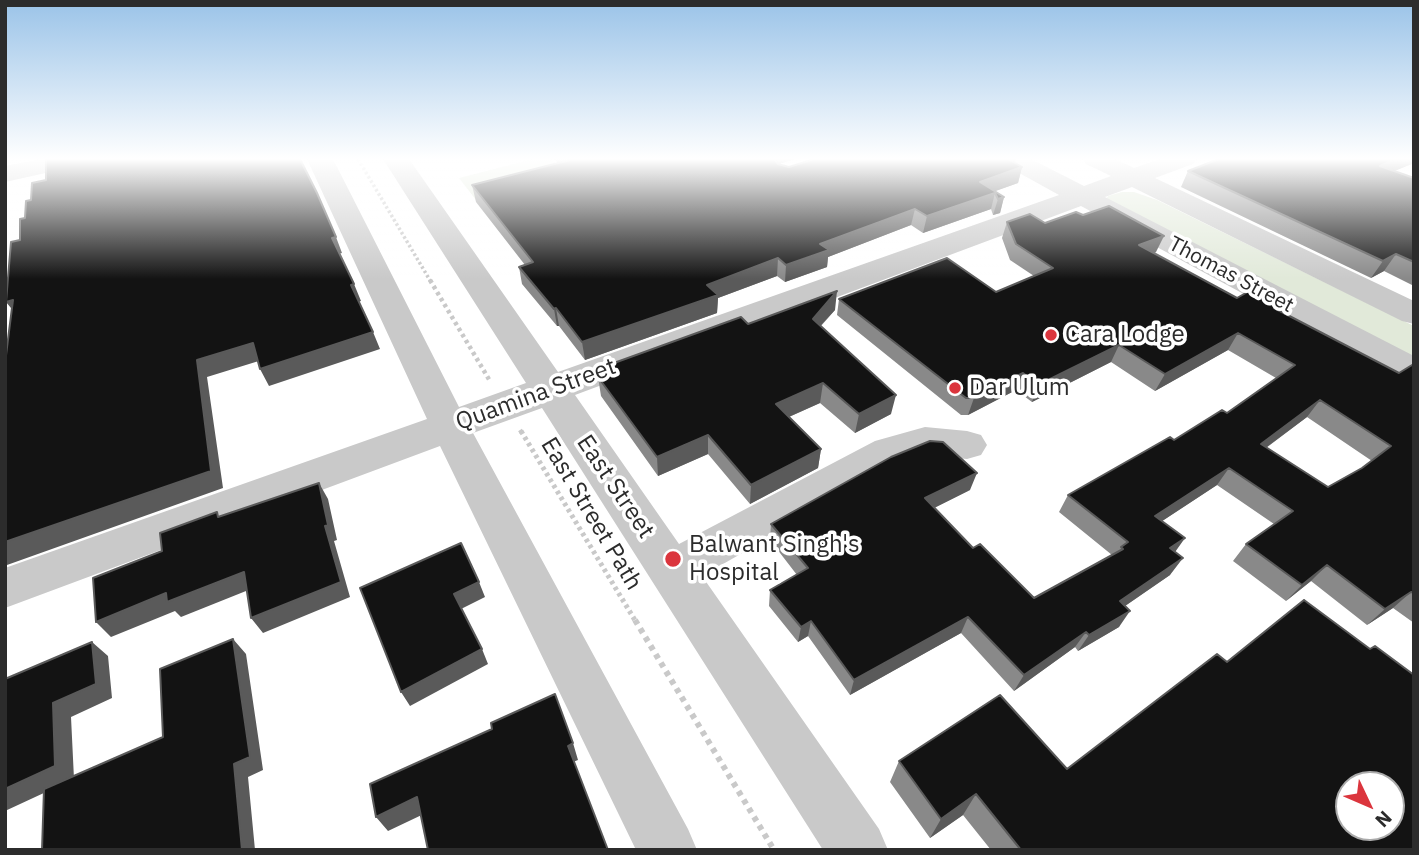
<!DOCTYPE html>
<html>
<head>
<meta charset="utf-8">
<style>
  body { margin:0 }
  #map { position:relative; width:1419px; height:855px; overflow:hidden; background:#fff; font-family:"IBM Plex Sans",sans-serif }
  canvas { display:block }
  .frame { position:absolute; inset:0; border:7px solid #2c2c2c; pointer-events:none }
  .north { position:absolute; left:1335px; top:771px; width:70px; height:70px; box-sizing:border-box; background:#fff; border:2px solid #ababab; border-radius:50%; rotate:134deg; font-size:19px; font-weight:700; line-height:28px; text-align:center; color:#2c2c2c }
  .north::after { content:''; display:block; margin:auto; width:24px; height:32px; background:#db353d; clip-path:polygon(50% 0,100% 100%,50% 72%,0 100%) }
</style>
</head>
<body>
<div id="map">
<canvas width="1419" height="855"></canvas>
<div class="frame"></div>
<div class="north">N</div>
</div>
<script>
const c = document.querySelector('canvas').getContext('2d');
c.lineJoin = 'round';
function paint(path, color) { c.fillStyle = color; c.fill(path, 'evenodd'); }
const toPath = rows => new Path2D(rows.map(r => 'M' + r).join(''));
function stroke(path, color, width, dash) { c.strokeStyle = color; c.lineWidth = width; c.lineCap = dash ? 'butt' : 'round'; c.setLineDash(dash || []); c.stroke(path); }
function write(font, color, halo, rows, align = 'center') {
  c.font = font + ' "IBM Plex Sans",sans-serif'; c.lineWidth = 7; c.setLineDash([]); c.textBaseline = 'middle'; c.strokeStyle = halo; c.fillStyle = color; for (const [text, x, y, turn = 0] of rows) {
    c.save(); c.translate(x, y); c.rotate((+turn || 0) * Math.PI / 180); c.textAlign = isNaN(turn) ? turn : align; if (halo) c.strokeText(text, 0, 0); c.fillText(text, 0, 0); c.restore();
  }
}
paint(toPath([
  [533,159,551,159,568,176,476,200,459,178],
  [1122,192,1134,192,1157,200,1414,326,1414,362,1106,200,1108,196]
]), '#e1e9d9');
paint(toPath([
  [5,159,16,159,5,162,5,159]
]), '#c6dae8');
stroke(toPath([
  [358,159,431,282]
]), '#c9c9c9', 3.5, [2.5, 2.5]);
stroke(toPath([
  [430,280,490,381],
  [520,430,522,433]
]), '#c9c9c9', 4.5, [3.5, 3.5]);
stroke(toPath([
  [521,431,636,622]
]), '#c9c9c9', 5, [3.5, 3.5]);
stroke(toPath([
  [635,620,774,850]
]), '#c9c9c9', 6, [5, 5]);
paint(toPath([
  [40,159,90,159,86,164,5,182,5,166,40,159],
  [307,159,333,159,459,407,526,383,383,159,409,159,558,372,1059,195,1003,164,999,159,1031,159,1084,186,1111,176,1086,164,1082,159,1115,159,1134,168,1160,159,1197,159,1193,164,1155,178,1414,301,1414,324,1402,321,1132,187,1105,197,1414,356,1414,383,1401,379,1081,206,575,395,679,544,875,441,925,427,967,431,981,435,987,445,981,455,967,459,925,455,902,462,702,576,879,829,888,850,823,850,542,408,473,433,688,829,697,850,636,850,440,446,5,608,5,568,427,419,307,159]
]), '#c9c9c9');
paint(toPath([
  [554,159,795,159,779,164,789,167,1015,163,1022,167,1018,183,995,191,1004,197,1000,213,993,215,991,209,923,233,911,225,828,257,827,267,785,282,777,276,718,298,717,313,585,360,559,326,557,326,522,284,519,267,525,265,476,202,472,185,558,163],
  [1414,159,1414,163,1394,171,1414,178,1414,286,1384,271,1371,278,1181,187,1188,171],
  [1007,222,1045,223,1156,252,1154,253,1237,298,1276,310,1399,373,1414,366,1414,623,1393,608,1367,625,1311,581,1286,601,1233,561,1246,544,1274,524,1217,485,1162,521,1175,552,1170,575,1125,606,1119,627,1078,651,1075,647,1014,691,961,633,850,695,808,636,798,642,769,606,770,590,797,575,770,540,771,524,970,490,934,508,973,548,1034,598,1112,555,1059,512,1068,495,1227,413,1276,378,1228,350,1155,391,1111,362,1032,402,1016,390,968,415,961,415,837,315,839,299,996,292,1034,276,1010,260,1002,238],
  [1307,417,1372,461,1362,468,1328,487,1266,448],
  [835,310,821,326,891,414,855,433,820,403,789,417,821,449,818,468,750,504,708,454,658,476,601,396,598,377,604,375,603,367,748,324],
  [899,761,1067,769,1414,850,991,850,963,815,930,838,890,782]
]), '#898989');
paint(toPath([
  [773,159,795,159,777,164],
  [1014,159,1016,159,1013,170,1022,167,1018,183,976,198,980,182,1010,160],
  [1396,159,1414,159,1414,163,1370,181,1380,166],
  [995,193,991,209,923,233,927,216],
  [1004,197,1000,213,993,215,998,199],
  [915,209,911,225,828,257,827,267,785,282,786,265,820,244],
  [1164,236,1156,252,1132,262,1139,245],
  [336,237,342,253,338,254,332,238],
  [1396,254,1384,271,1371,278,1383,261],
  [778,258,777,276,718,298,717,313,585,360,582,342,707,285],
  [354,284,361,301,358,302,351,285],
  [837,291,835,310,810,337,813,319],
  [13,300,20,319,6,302],
  [556,308,559,326,557,326,554,309],
  [373,332,380,349,269,386,260,369],
  [1238,333,1228,350,1155,391,1165,374],
  [253,343,262,360,207,377,223,488,7,565,5,563,5,542,197,360],
  [1119,345,1111,362,1032,402,1038,385],
  [1023,373,1016,390,968,415,974,398],
  [823,383,820,403,775,423,776,404],
  [896,395,891,414,855,433,859,414],
  [1320,400,1307,417,1248,461,1261,444],
  [708,435,708,454,658,476,657,457],
  [821,449,818,468,750,504,751,485],
  [1229,468,1217,485,1144,533,1155,516],
  [977,473,970,490,920,515,925,498],
  [319,483,328,499,337,540,334,541,350,597,263,633,251,618,325,526],
  [1185,538,1173,555,1170,548],
  [1183,558,1170,575,1109,617,1120,601],
  [1327,565,1311,581,1286,601,1302,585],
  [244,572,256,587,181,617,175,611,111,637,96,622,166,593],
  [479,582,485,597,461,609,454,594],
  [1411,592,1393,608,1367,625,1385,609],
  [1130,611,1119,627,1078,651,1089,635],
  [968,617,961,633,850,695,854,680],
  [811,621,808,636,798,642,801,627],
  [1086,632,1075,647,1014,691,1024,675],
  [233,639,246,654,263,770,248,777,255,850,242,850,234,764],
  [92,642,108,656,112,698,71,717,74,779,5,811,5,789,53,703],
  [482,649,488,664,410,706,401,692],
  [573,743,578,760,573,762,568,746],
  [976,794,963,815,930,838,941,819],
  [417,797,428,812,388,831,376,817]
]), '#5a5a5a');
const building = toPath([
  [46,159,300,159,317,193,336,237,332,238,354,284,351,285,373,332,260,369,253,343,197,360,211,471,5,542,5,363,13,300,6,302,11,242,20,240,20,219,25,218,26,201,31,200,32,183,46,180,46,159],
  [569,159,774,159,778,164,789,167,814,159,1014,159,1010,160,1022,167,980,182,1004,197,998,199,995,193,927,216,915,209,820,244,829,250,786,265,778,258,707,285,718,295,582,342,556,308,554,309,519,267,533,262,472,185,570,160,569,159],
  [1219,159,1396,159,1380,166,1414,178,1414,262,1396,254,1383,261,1188,171,1219,159],
  [1109,206,1164,236,1139,245,1237,298,1251,290,1280,305,1274,308,1399,373,1412,365,1414,366,1414,593,1411,592,1385,609,1327,565,1302,585,1246,544,1293,511,1229,468,1155,516,1185,538,1170,548,1183,558,1120,601,1130,611,1089,635,1086,632,1024,675,968,617,854,680,811,621,801,627,770,590,808,568,771,524,891,457,930,441,943,442,977,473,925,498,973,548,980,544,1034,598,1123,549,1121,547,1128,542,1068,495,1170,437,1174,440,1222,410,1227,413,1295,365,1238,333,1165,374,1119,345,1038,385,1023,373,974,398,966,398,839,299,947,258,996,292,1053,268,1016,244,1007,222,1030,214,1045,223,1076,212,1083,215,1109,206],
  [1320,400,1391,446,1362,468,1328,487,1261,444,1320,400],
  [837,291,813,319,896,395,859,414,823,383,776,404,821,449,751,485,708,435,657,457,598,377,607,373,603,367,741,317,748,324,837,291],
  [319,483,328,525,325,526,341,582,251,618,244,572,167,602,166,593,96,622,93,578,162,551,160,533,217,512,218,517,319,483],
  [461,543,479,582,454,594,482,649,401,692,360,588,461,543],
  [1304,600,1370,649,1375,646,1414,675,1414,850,1021,850,976,794,941,819,899,761,1000,695,1067,769,1217,654,1227,662,1304,600],
  [1349,785,1391,785,1391,827,1349,827,1349,785],
  [233,639,250,757,234,764,242,850,42,850,44,789,163,737,160,669,233,639],
  [92,642,96,684,53,703,55,766,5,789,5,679,92,642],
  [555,694,573,743,568,746,608,850,428,850,417,797,376,817,370,784,492,729,491,723,555,694]
]);
paint(building, '#131313');
stroke(building, '#5a5a5a', 2);
const sky = c.createLinearGradient(0, 0, 0, 279);
sky.addColorStop(0, '#9ac3e8');
sky.addColorStop(0.57, '#fff');
sky.addColorStop(1, '#ffffff00');
c.fillStyle = sky;
c.fillRect(0, 0, 1419, 279);
for (const [x, y, r, color] of [
  [1051,335,7,"#db353d"],
  [955,388,7,"#db353d"],
  [673,559,9,"#db353d"]
]) { const dot = new Path2D(); dot.arc(x, y, r, 0, 2 * Math.PI); c.fillStyle = color; c.fill(dot); stroke(dot, '#fff', 2.5); }
write('21px', '#2c2c2c', '#fff', [
  ["Thomas Street",1231,275,28]
]);
write('24px', '#2c2c2c', '#fff', [
  ["Cara Lodge",1065,335],
  ["Dar Ulum",969,388],
  ["Balwant Singh's",689,545],
  ["Hospital",689,573]
], 'left');
write('24px', '#2c2c2c', '#fff', [
  ["Quamina Street",536,395,-20],
  ["East Street",615,487,56],
  ["East Street Path",591,514,59]
]);
</script>
</body>
</html>
